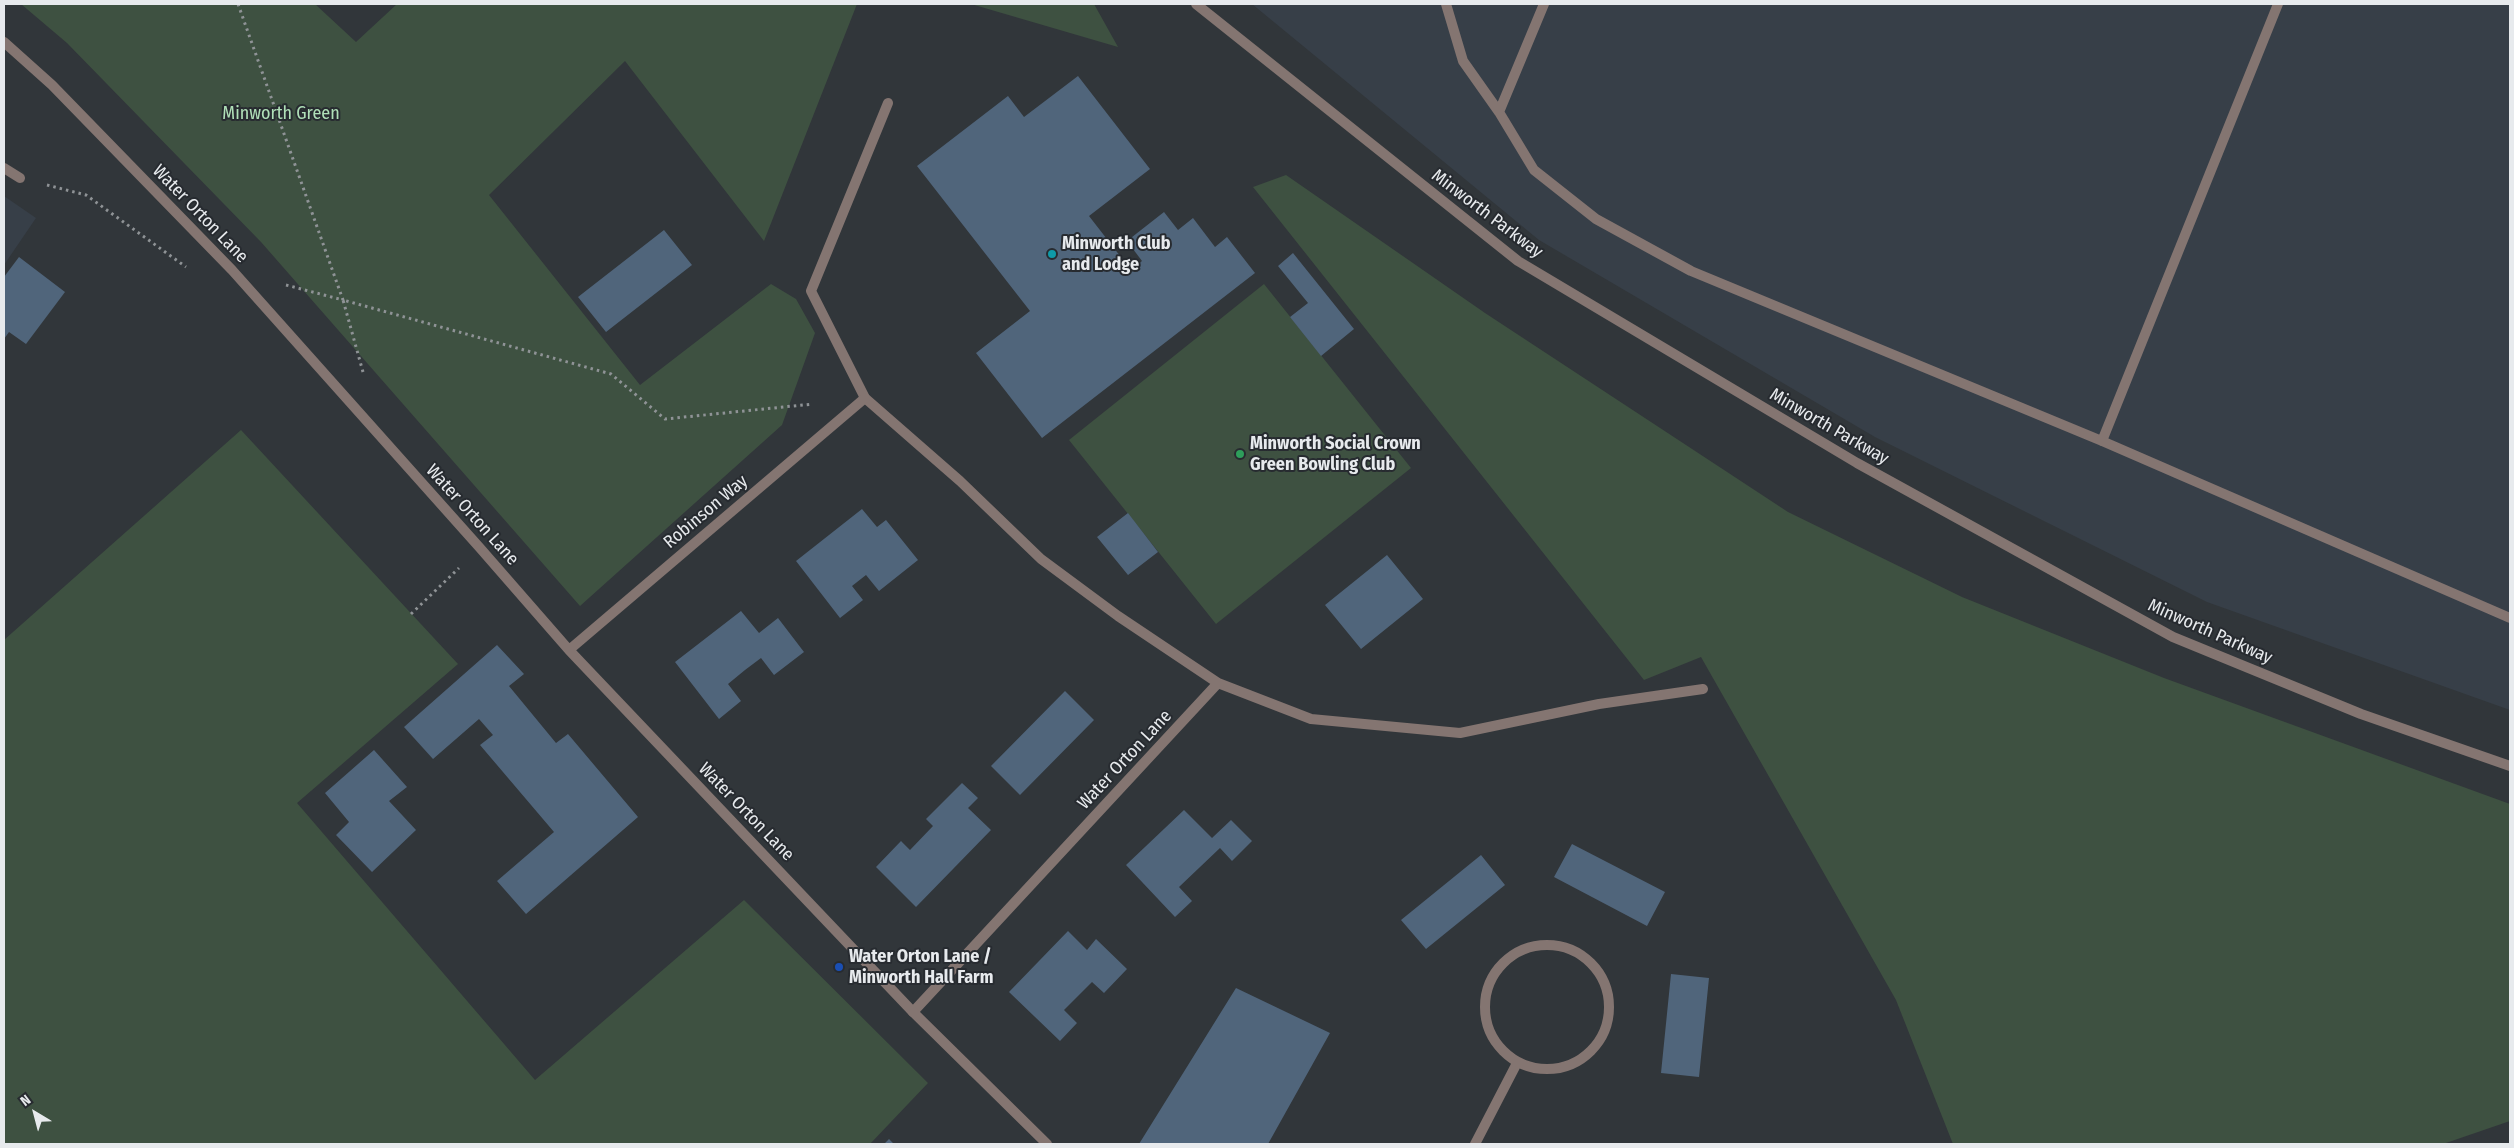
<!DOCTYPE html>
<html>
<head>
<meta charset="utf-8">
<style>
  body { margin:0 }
  #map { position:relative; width:2514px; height:1148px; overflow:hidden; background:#31363a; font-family:"Fira Sans Condensed",sans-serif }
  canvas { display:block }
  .frame { position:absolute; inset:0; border:5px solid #e7eaed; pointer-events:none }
  .north { position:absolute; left:10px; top:1088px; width:50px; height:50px; -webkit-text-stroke:4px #272b30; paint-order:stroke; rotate:323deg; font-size:14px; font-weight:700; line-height:20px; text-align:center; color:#e7eaed }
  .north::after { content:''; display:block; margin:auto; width:18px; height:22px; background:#e7eaed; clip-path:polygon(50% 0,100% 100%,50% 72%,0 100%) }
</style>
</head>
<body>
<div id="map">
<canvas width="2514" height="1148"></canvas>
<div class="frame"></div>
<div class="north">N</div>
</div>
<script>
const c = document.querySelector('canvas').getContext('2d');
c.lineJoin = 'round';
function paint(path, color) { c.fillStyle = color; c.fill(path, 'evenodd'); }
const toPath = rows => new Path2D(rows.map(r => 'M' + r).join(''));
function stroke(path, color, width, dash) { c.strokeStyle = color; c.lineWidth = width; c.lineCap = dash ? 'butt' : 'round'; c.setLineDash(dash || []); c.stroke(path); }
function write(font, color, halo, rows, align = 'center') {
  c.font = font + ' "Fira Sans Condensed",sans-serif'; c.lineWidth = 4; c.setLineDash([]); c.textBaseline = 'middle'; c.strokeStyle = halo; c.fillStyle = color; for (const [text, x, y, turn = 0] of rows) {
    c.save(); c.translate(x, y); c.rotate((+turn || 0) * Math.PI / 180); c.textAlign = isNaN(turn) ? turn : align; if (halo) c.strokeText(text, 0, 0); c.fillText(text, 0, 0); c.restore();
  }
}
paint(toPath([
  [1252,4,2510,4,2510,710,2207,602,1875,437,1539,240],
  [4,196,36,218,4,265]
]), '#373f48');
paint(toPath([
  [21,4,315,4,356,42,397,4,857,4,764,241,625,61,489,195,640,385,771,284,796,299,815,333,782,425,580,606,261,242,67,43],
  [971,4,1094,4,1118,47],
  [1286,175,1485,313,1788,512,1962,597,2164,678,2510,804,2510,1121,2443,1144,1953,1144,1896,1000,1701,657,1644,680,1253,187],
  [1264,284,1411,468,1216,624,1069,440],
  [241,430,458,664,297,803,535,1080,744,900,928,1083,870,1144,4,1144,4,640]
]), '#3e5141');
paint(toPath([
  [1078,76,1150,169,1089,216,1131,270,1142,261,1127,241,1164,212,1178,230,1193,218,1215,247,1227,237,1255,273,1042,438,976,353,1030,311,917,166,1008,96,1024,117],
  [664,230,692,265,606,332,578,297],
  [1293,253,1354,329,1321,356,1290,317,1308,303,1278,266],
  [19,257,65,292,26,344,9,332,4,339,4,277],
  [862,509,877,527,886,520,918,560,879,591,866,575,852,586,863,600,840,618,796,561],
  [1128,513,1158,552,1128,575,1097,537],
  [1387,555,1423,599,1361,649,1325,605],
  [741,611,759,633,778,618,804,652,774,675,761,658,745,670,728,684,741,701,719,719,675,662],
  [497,645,524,674,509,686,556,743,568,734,638,817,526,914,497,881,554,832,480,745,493,735,479,719,433,759,404,727],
  [1065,691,1094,720,1020,795,991,766],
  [374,750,407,787,389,801,416,830,372,872,336,835,349,822,325,793],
  [962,783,978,798,968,808,991,830,916,907,876,867,901,841,910,850,933,826,926,819],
  [1184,810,1212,838,1231,820,1252,841,1232,861,1220,848,1179,887,1192,901,1175,917,1126,865],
  [1572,844,1665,892,1647,926,1554,877],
  [1481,855,1505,885,1426,949,1401,920],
  [1068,931,1087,950,1096,939,1127,969,1104,993,1092,982,1064,1010,1077,1023,1060,1041,1009,992],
  [1671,974,1709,978,1699,1077,1661,1073],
  [1236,988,1330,1033,1268,1144,1139,1144],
  [889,1139,894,1144,884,1144]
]), '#50657b');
stroke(toPath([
  [238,4,343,300,286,285],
  [47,185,86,195,186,267],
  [363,372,343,300,611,374,665,419,813,404],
  [411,614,459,568]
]), '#8f9396', 3, [2.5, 4]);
stroke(toPath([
  [1446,4,1463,61,1499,112,1534,170,1596,219,1691,271,2102,441,2510,618],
  [888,103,811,291,865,398,960,481,1041,559,1118,616,1218,683,1311,719,1460,733,1599,704,1703,689],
  [1499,112,1544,4],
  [2102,441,2278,4],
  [913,1012,1218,683]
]), '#847571', 10);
stroke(toPath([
  [4,42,52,85,232,270,480,548,569,650,913,1012,1047,1144],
  [4,168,20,178],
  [569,650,865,398],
  '1485 1007a62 62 0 1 1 124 0a62 62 0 1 1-124 0Z',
  [1475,1144,1517,1063]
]), '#847571', 10);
stroke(toPath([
  [1196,4,1518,261,1857,463,2173,637,2361,714,2510,766]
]), '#847571', 10);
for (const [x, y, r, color] of [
  [1052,254,5,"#0f9aa8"],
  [1240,454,5,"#2e9e5b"],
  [839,967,5,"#1a4fb4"]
]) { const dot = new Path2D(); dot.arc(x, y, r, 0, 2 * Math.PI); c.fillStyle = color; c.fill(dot); stroke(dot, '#272b30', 2); }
write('18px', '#b0e0b8', '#272b30', [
  ["Minworth Green",281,114]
]);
write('18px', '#e7eaed', '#272b30', [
  ["Water Orton Lane",200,214,46],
  ["Minworth Parkway",1487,214,37],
  ["Minworth Parkway",1829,427,30],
  ["Robinson Way",706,512,-40],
  ["Water Orton Lane",472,515,48],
  ["Minworth Parkway",2210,632,24],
  ["Water Orton Lane",1125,760,-47],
  ["Water Orton Lane",746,812,46]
]);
write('bold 18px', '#e7eaed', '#272b30', [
  ["Minworth Club",1062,244],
  ["and Lodge",1062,265],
  ["Minworth Social Crown",1250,444],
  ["Green Bowling Club",1250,465],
  ["Water Orton Lane /",849,957],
  ["Minworth Hall Farm",849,978]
], 'left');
</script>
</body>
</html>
